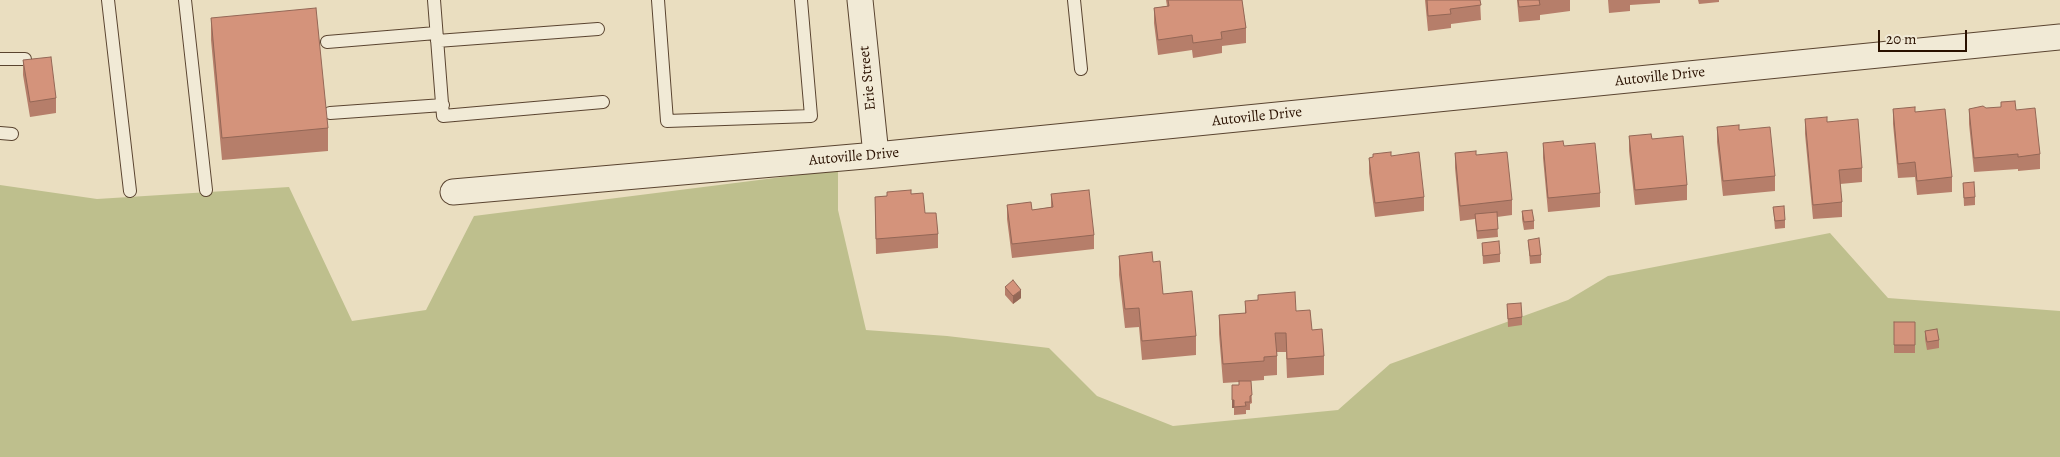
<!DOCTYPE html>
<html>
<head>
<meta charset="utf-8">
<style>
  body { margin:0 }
  #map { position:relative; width:2060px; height:457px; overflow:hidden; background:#eadec0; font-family:Alegreya,serif }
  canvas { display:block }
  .scale { position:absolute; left:1878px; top:30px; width:89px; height:22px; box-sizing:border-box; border:2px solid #2a1100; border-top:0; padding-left:6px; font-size:15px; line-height:18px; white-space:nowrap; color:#2a1100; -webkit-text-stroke:4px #f1ead6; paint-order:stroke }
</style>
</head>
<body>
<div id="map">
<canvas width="2060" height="457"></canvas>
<div class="scale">20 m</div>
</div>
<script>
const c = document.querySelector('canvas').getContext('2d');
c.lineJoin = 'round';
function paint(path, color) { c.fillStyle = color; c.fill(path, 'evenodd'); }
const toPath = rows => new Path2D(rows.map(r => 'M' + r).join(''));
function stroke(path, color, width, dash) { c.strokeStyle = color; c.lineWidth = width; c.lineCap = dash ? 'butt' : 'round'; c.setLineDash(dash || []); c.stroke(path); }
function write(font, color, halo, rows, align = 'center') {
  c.font = font + ' Alegreya,serif'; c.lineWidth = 4; c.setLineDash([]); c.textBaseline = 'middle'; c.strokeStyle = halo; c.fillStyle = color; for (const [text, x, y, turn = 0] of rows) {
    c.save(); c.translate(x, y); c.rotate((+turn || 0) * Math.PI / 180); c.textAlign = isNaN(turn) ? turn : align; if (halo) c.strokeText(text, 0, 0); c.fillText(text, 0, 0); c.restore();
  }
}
paint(toPath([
  [838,170,838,210,866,330,947,336,1049,348,1097,396,1173,426,1338,410,1390,364,1568,300,1608,276,1830,233,1888,298,2060,311,2060,457,0,457,0,185,97,199,289,187,352,321,426,310,474,216]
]), '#bebf8d');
const lane = toPath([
  [108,0,130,191],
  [185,0,206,190],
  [434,0,443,116,603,102],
  [658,0,667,121,811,116,801,0],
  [1074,0,1081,69],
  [437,41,598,29],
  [327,42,436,33],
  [0,59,25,59],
  [330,113,443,105],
  [0,133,12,134]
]);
const street = toPath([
  [860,0,876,155],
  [453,192,876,155,2060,37]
]);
stroke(lane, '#5a4430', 14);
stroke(street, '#5a4430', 27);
stroke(lane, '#f1ead6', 12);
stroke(street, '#f1ead6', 25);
paint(toPath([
  [1166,0,1242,0,1246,28,1246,43,1222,46,1222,53,1193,58,1192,50,1158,55,1154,23,1154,8,1167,6],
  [1425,0,1480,0,1481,20,1451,24,1451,28,1428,31],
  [1517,0,1570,0,1570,11,1540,15,1540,20,1519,22],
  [1608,0,1660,0,1660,3,1630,5,1630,11,1609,13],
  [1698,0,1719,0,1719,2,1699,4],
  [211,18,328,128,328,151,222,160,211,40],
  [23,60,56,98,56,113,30,117,23,75],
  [1986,108,2016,110,2040,154,2040,169,2018,171,2018,169,1974,172,1969,124,1969,109],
  [1893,109,1915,112,1952,177,1952,192,1917,195,1915,177,1898,178,1893,124],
  [1805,119,1827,122,1862,168,1862,182,1840,184,1842,202,1842,217,1813,219,1805,134],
  [1717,127,1739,130,1775,176,1775,191,1723,196,1717,142],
  [1629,136,1687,185,1687,200,1635,205,1629,151],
  [1543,143,1600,193,1600,207,1548,212,1543,158],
  [1455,153,1476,155,1512,200,1512,215,1497,217,1498,237,1477,239,1475,219,1460,221,1455,168],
  [1373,154,1391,156,1424,197,1424,211,1375,217,1369,173,1369,158,1373,158],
  [1963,183,1975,197,1975,205,1964,206],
  [887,192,911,194,938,234,938,248,876,254,875,197,887,196],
  [1051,194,1094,235,1094,249,1012,258,1007,219,1007,205,1032,210,1051,207],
  [1773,207,1785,220,1785,228,1775,229],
  [1522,211,1534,221,1534,229,1524,230,1522,219],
  [1528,240,1541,255,1541,263,1530,264],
  [1482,243,1500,254,1500,262,1483,264],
  [1119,256,1153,262,1163,294,1196,336,1196,355,1142,360,1139,327,1125,328,1119,275],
  [1005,287,1021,298,1013,304,1005,295],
  [1245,301,1296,311,1312,330,1324,356,1324,375,1287,378,1286,352,1277,352,1277,375,1264,376,1264,380,1251,381,1252,403,1250,404,1250,410,1246,410,1246,414,1234,415,1234,408,1232,408,1232,385,1239,385,1239,382,1223,383,1219,334,1219,315,1245,313],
  [1507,304,1522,317,1522,325,1508,327],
  [1894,322,1915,322,1915,353,1894,353],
  [1925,331,1939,340,1939,348,1927,350,1925,339]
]), '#b67e6a');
paint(toPath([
  [1021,290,1021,298,1013,304,1013,296],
  [1232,400,1234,400,1234,408,1232,408]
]), '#946756');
const building = toPath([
  [1168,0,1242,0,1246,28,1221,32,1222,39,1193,43,1192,35,1158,40,1154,8,1169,6,1168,0],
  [1427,0,1480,0,1481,5,1450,9,1451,14,1428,16,1427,0],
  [1518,0,1540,0,1539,0,1540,5,1519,7,1518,0],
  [316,8,328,128,222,138,211,18,316,8],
  [51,57,56,98,30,102,23,60,51,57],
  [2015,101,2016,110,2035,108,2040,154,2018,157,2018,154,1974,158,1969,109,1983,106,1986,108,2001,107,2001,102,2015,101],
  [1915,107,1915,112,1945,109,1952,177,1917,181,1915,162,1898,164,1893,109,1915,107],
  [1827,117,1827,122,1858,119,1862,168,1839,170,1842,202,1813,205,1805,119,1827,117],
  [1739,125,1739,130,1770,127,1775,176,1723,181,1717,127,1739,125],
  [1651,134,1652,139,1683,136,1687,185,1635,190,1629,136,1651,134],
  [1563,141,1564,146,1595,143,1600,193,1548,198,1543,143,1563,141],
  [1476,151,1476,155,1507,152,1512,200,1460,206,1455,153,1476,151],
  [1391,152,1391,156,1419,152,1424,197,1375,203,1369,158,1373,157,1373,154,1391,152],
  [1974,182,1975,197,1964,198,1963,183,1974,182],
  [911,190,911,194,923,193,925,213,936,213,938,234,876,239,875,197,887,196,887,192,911,190],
  [1089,190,1094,235,1012,244,1007,205,1031,202,1032,210,1053,207,1051,194,1089,190],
  [1784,206,1785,220,1775,221,1773,207,1784,206],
  [1532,210,1534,221,1524,222,1522,211,1532,210],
  [1497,212,1498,229,1477,231,1475,214,1497,212],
  [1539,238,1541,255,1530,256,1528,240,1539,238],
  [1499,241,1500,254,1483,256,1482,243,1499,241],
  [1152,252,1153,262,1160,261,1163,294,1192,291,1196,336,1142,341,1139,308,1125,309,1119,256,1152,252],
  [1013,280,1021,290,1013,296,1005,287,1013,280],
  [1295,292,1296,311,1310,310,1312,330,1322,329,1324,356,1287,359,1286,333,1275,333,1277,356,1264,357,1264,361,1223,364,1219,315,1246,313,1245,301,1258,300,1258,295,1295,292],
  [1521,303,1522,317,1508,319,1507,304,1521,303],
  [1894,322,1915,322,1915,345,1894,345,1894,322],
  [1937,329,1939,340,1927,342,1925,331,1937,329],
  [1239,381,1251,381,1252,395,1250,396,1250,402,1245,402,1246,406,1234,407,1234,400,1232,400,1232,385,1239,385,1239,381]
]);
paint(building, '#d4937b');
stroke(building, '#946756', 1);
write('15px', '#2a1100', '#f1ead6', [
  ["Autoville Drive",1660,77,-6],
  ["Erie Street",868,78,-96],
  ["Autoville Drive",1257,117,-6],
  ["Autoville Drive",854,157,-5]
]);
</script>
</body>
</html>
